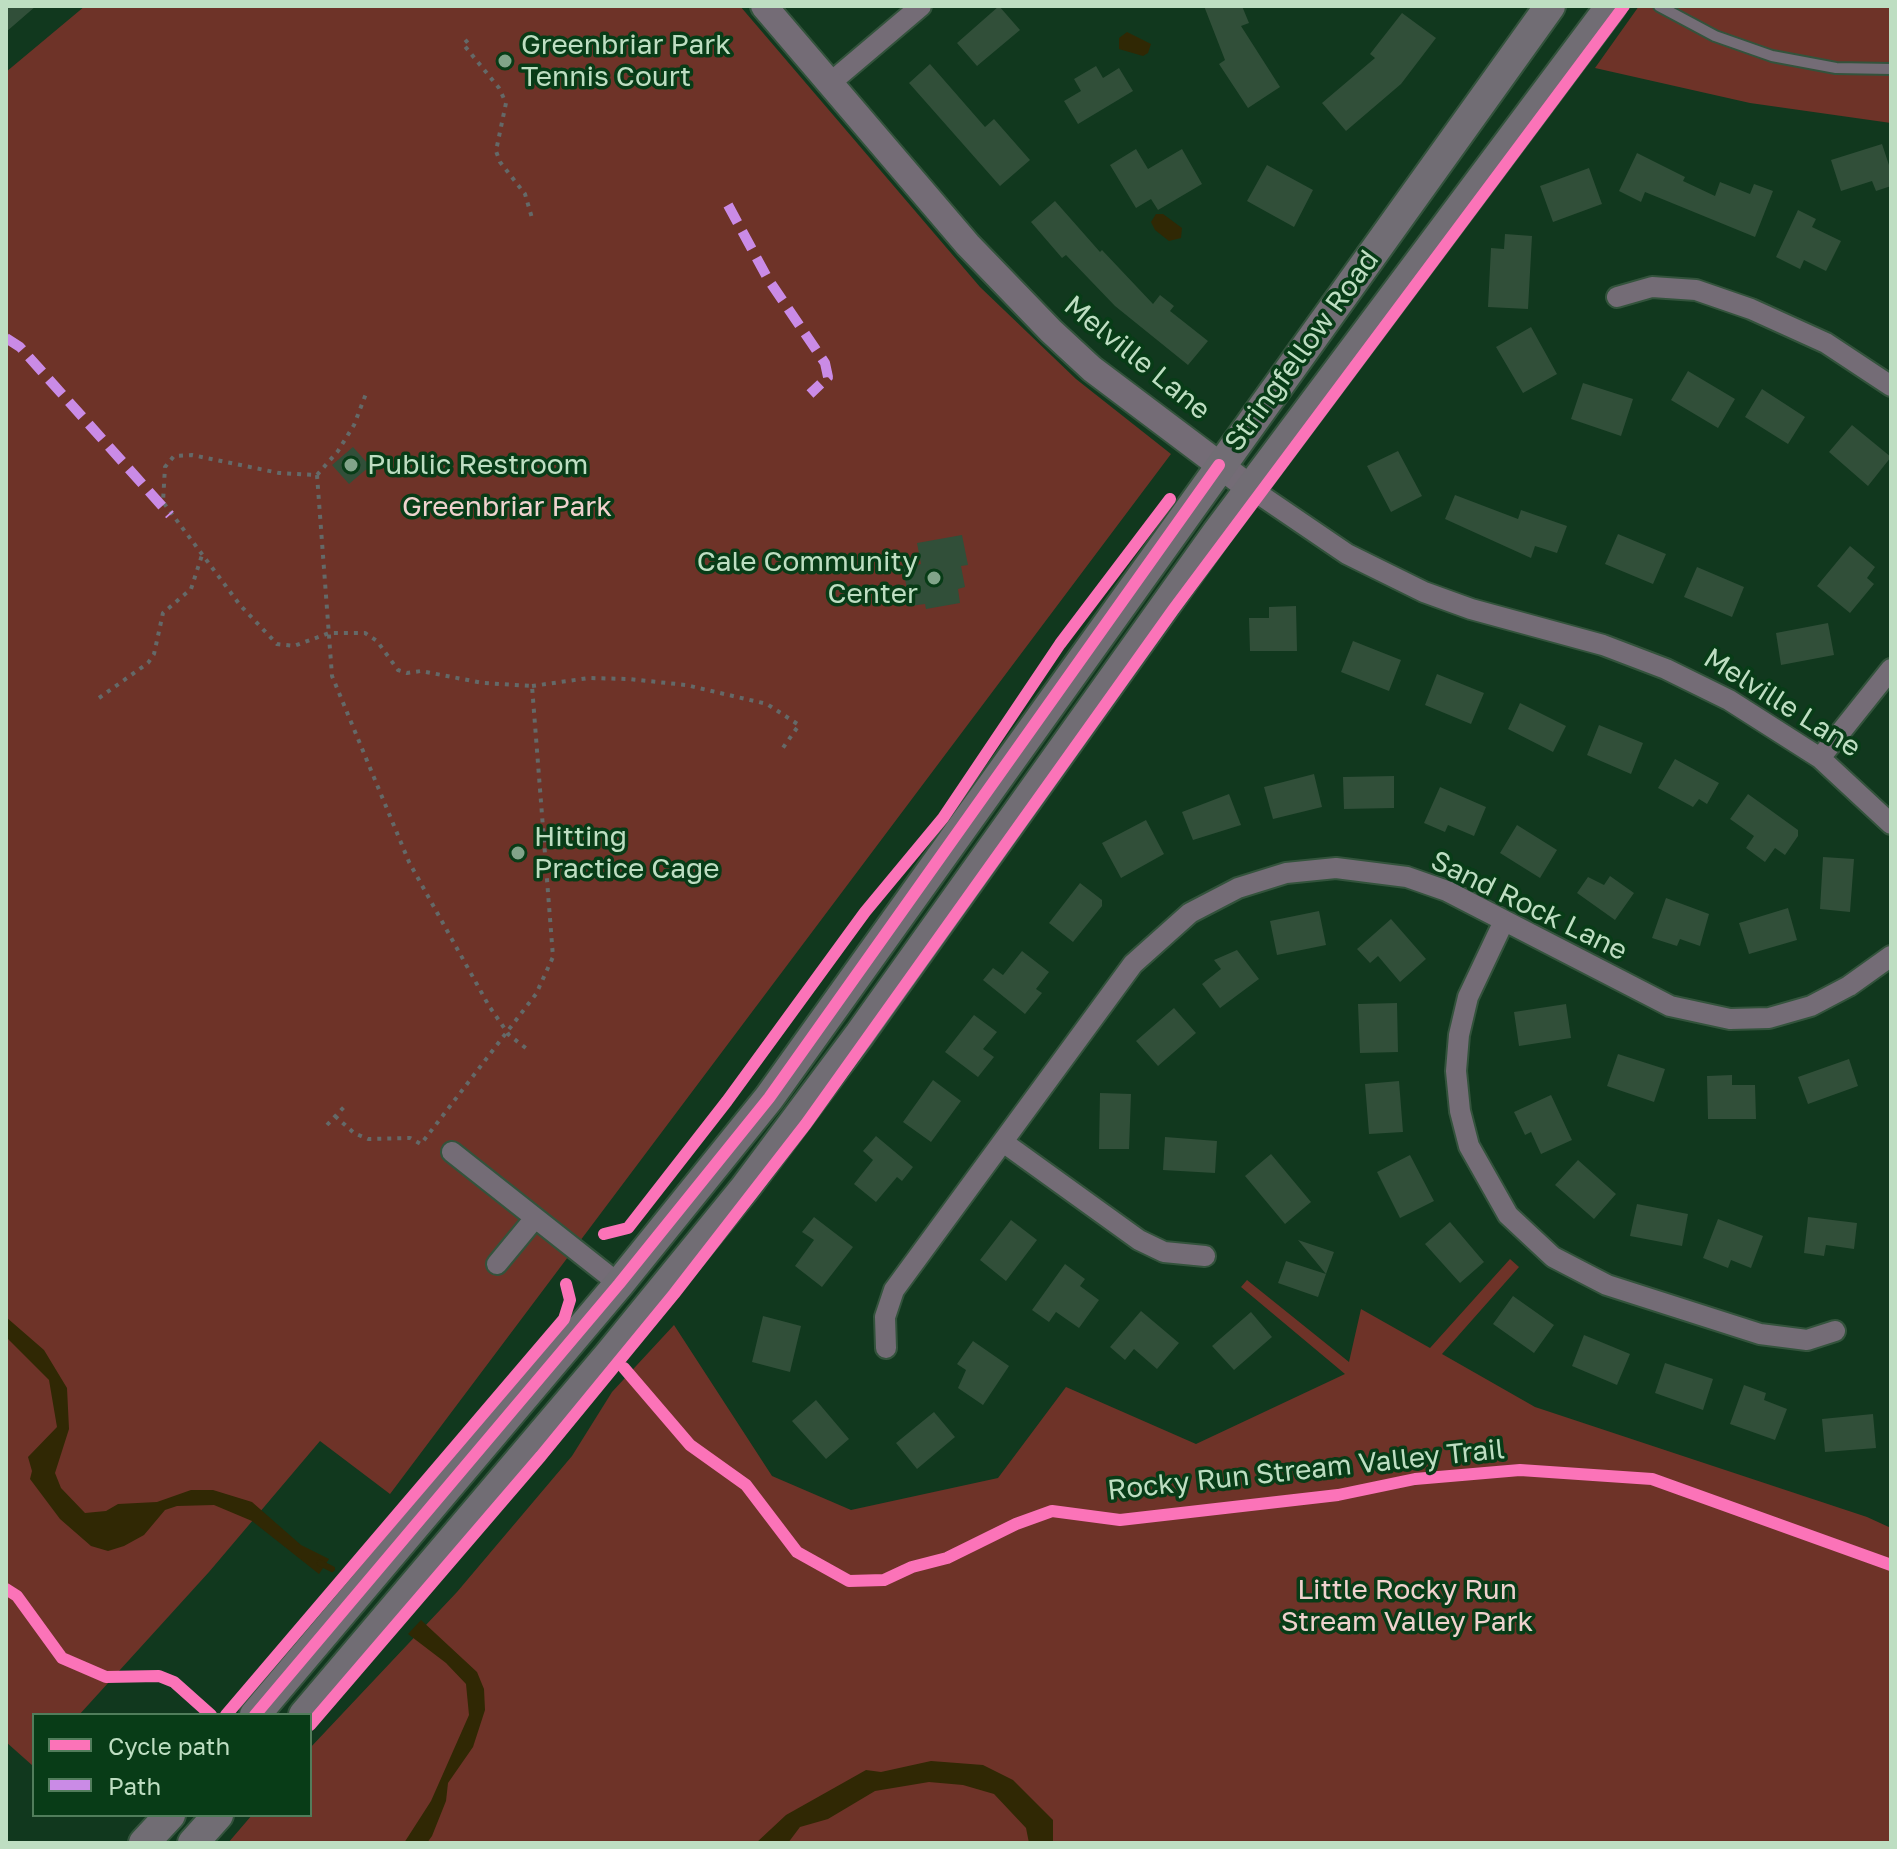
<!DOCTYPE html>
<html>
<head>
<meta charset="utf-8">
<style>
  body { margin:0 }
  #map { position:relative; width:1897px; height:1849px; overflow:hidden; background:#11381e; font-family:"Golos Text",sans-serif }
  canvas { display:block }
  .frame { position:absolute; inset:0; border:8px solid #bedec2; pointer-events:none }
  .legend { position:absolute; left:32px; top:1713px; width:280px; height:104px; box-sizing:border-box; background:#083c17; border:2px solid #517d5b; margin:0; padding:10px 14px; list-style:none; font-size:24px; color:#bedec2 }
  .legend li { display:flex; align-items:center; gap:16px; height:40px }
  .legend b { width:40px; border:2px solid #517d5b }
</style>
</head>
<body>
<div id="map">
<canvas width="1897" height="1849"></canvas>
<div class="frame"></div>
<ul class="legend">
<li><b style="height:10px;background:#fb73b8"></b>Cycle path</li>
<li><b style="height:10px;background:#ca8be6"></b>Path</li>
</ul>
</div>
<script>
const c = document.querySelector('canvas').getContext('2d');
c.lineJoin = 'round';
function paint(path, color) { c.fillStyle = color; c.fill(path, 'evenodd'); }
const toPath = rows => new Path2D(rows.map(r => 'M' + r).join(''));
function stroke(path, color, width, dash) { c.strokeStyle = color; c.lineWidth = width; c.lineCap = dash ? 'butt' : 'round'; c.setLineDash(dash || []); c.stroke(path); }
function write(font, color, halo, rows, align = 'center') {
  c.font = font + ' "Golos Text",sans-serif'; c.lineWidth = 7; c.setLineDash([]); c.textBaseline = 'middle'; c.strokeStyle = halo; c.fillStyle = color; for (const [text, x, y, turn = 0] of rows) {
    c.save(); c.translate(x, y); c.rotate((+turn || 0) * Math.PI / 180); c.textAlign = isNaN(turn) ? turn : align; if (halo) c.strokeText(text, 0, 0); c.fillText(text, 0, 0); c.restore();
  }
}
paint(toPath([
  [85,6,740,6,980,287,1076,379,1171,454,390,1494,320,1441,209,1572,79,1715,34,1715,33,1766,6,1742,6,72],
  [1639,6,1891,6,1891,123,1750,103,1595,68],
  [1510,1259,1519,1267,1442,1354,1535,1407,1867,1517,1891,1528,1891,1843,228,1843,252,1815,310,1815,310,1748,457,1592,572,1456,612,1392,674,1325,772,1476,851,1510,998,1478,1066,1387,1196,1444,1345,1374,1241,1287,1247,1280,1349,1362,1361,1309,1430,1348]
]), '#6e3328');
paint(toPath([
  [1127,32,1151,44,1148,53,1143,56,1119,49,1119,38],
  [1156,214,1163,214,1182,228,1181,238,1169,241,1155,230,1151,222],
  [6,1317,44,1350,67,1388,69,1429,55,1473,61,1488,85,1513,106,1511,118,1504,157,1502,191,1490,213,1490,252,1502,301,1545,329,1559,319,1574,252,1521,214,1505,177,1506,165,1510,144,1535,124,1546,108,1551,91,1546,60,1519,30,1479,32,1471,28,1457,57,1427,49,1380,6,1337],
  [421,1620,477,1672,484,1689,485,1710,473,1747,448,1783,446,1801,432,1836,427,1843,404,1843,431,1801,469,1715,466,1684,446,1663,408,1634],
  [931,1761,983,1765,1013,1780,1053,1820,1053,1843,1029,1843,1026,1828,994,1794,963,1785,929,1782,875,1791,828,1819,800,1827,788,1843,756,1843,786,1815,866,1770,881,1772]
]), '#302804');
stroke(toPath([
  [320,1563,332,1569]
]), '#302804', 6);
paint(toPath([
  [6,6,36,6,6,32],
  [999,6,1020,30,977,66,957,43],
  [1204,6,1242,6,1249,23,1241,26,1280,87,1248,108,1219,64,1225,60],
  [1402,13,1436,38,1401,84,1346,131,1322,103,1375,58,1370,54],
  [930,64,985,127,994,119,1030,160,1000,186,909,83],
  [1096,66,1103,78,1119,68,1133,91,1078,124,1064,101,1081,91,1074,79],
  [1882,144,1891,171,1891,186,1876,191,1872,181,1841,191,1831,160],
  [1136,149,1148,169,1182,149,1202,184,1158,210,1151,199,1136,208,1110,165],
  [1637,153,1685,177,1683,181,1715,196,1720,182,1750,194,1754,184,1773,191,1755,237,1645,192,1641,202,1619,191],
  [1267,165,1313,190,1294,227,1247,201],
  [1589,168,1602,204,1553,222,1540,186],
  [1055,201,1100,252,1102,250,1153,304,1160,295,1174,306,1170,311,1208,341,1188,365,1115,306,1066,255,1062,258,1031,222],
  [1798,210,1816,219,1812,227,1841,241,1826,271,1804,260,1800,269,1776,257],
  [1505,234,1532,236,1528,309,1488,307,1491,248,1504,249],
  [1531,327,1557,374,1523,393,1496,347],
  [1688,371,1735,399,1718,428,1671,400],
  [1583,383,1633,399,1621,436,1571,419],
  [1762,389,1805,417,1788,444,1745,417],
  [1852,425,1891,457,1868,486,1829,452],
  [353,447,370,466,349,484,332,465],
  [1398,451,1422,496,1391,512,1367,466],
  [1455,495,1518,519,1521,510,1567,526,1557,553,1535,546,1531,558,1445,519],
  [1618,534,1666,554,1653,584,1605,564],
  [962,535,968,565,961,566,965,587,958,589,960,603,926,609,925,604,910,606,903,568,921,564,917,543],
  [1850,546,1875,567,1867,578,1874,584,1850,613,1817,586],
  [1697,567,1744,587,1732,617,1684,597],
  [1296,606,1297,651,1250,651,1249,618,1269,618,1269,607],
  [1828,623,1834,655,1781,665,1776,633],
  [1353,641,1401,660,1389,691,1341,672],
  [1437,674,1484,693,1471,724,1425,705],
  [1520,703,1566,726,1553,752,1508,729],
  [1599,725,1643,743,1631,774,1587,755],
  [1675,759,1719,783,1707,804,1699,799,1693,807,1658,788],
  [1314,774,1322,807,1273,819,1264,787],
  [1394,776,1394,808,1344,809,1343,777],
  [1440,787,1486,807,1474,836,1448,825,1445,832,1424,823],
  [1229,794,1241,825,1193,840,1182,812],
  [1748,794,1798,830,1798,836,1785,855,1775,848,1765,862,1746,848,1754,836,1730,819],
  [1146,820,1164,854,1121,878,1102,843],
  [1517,825,1557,850,1540,878,1500,853],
  [1823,857,1854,859,1850,912,1820,909],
  [1610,876,1634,893,1615,920,1577,893,1588,877,1604,885],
  [1080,883,1102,900,1102,906,1073,942,1049,923],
  [1666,898,1709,914,1700,946,1680,939,1677,946,1652,938],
  [1788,908,1797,940,1749,954,1739,923],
  [1319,911,1326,945,1277,955,1270,921],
  [1391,919,1426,959,1400,982,1378,956,1370,963,1357,949],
  [1237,950,1259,979,1220,1008,1202,984,1221,969,1214,960],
  [1022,951,1049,972,1036,989,1042,993,1025,1014,983,980,993,968,1003,975],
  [1397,1003,1398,1052,1360,1053,1358,1004],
  [1566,1004,1571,1038,1519,1046,1514,1012],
  [1174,1008,1196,1033,1158,1066,1136,1041],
  [974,1015,997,1032,983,1049,994,1057,978,1077,945,1052],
  [1618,1054,1665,1069,1654,1102,1607,1086],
  [1849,1059,1858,1086,1808,1104,1798,1077],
  [1732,1075,1732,1085,1755,1085,1756,1119,1708,1119,1707,1076],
  [933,1080,961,1101,931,1142,903,1122],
  [1399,1081,1403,1132,1369,1134,1365,1084],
  [1100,1093,1131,1094,1129,1149,1099,1149],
  [1551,1095,1572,1140,1541,1154,1531,1132,1525,1135,1514,1112],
  [876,1136,913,1167,902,1181,897,1177,876,1202,854,1184,873,1160,863,1151],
  [1165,1137,1217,1141,1215,1173,1163,1170],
  [1271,1154,1311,1202,1285,1224,1245,1176],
  [1410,1155,1434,1201,1400,1218,1377,1172],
  [1578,1160,1616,1194,1594,1219,1555,1185],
  [1637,1204,1688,1214,1682,1246,1630,1236],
  [814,1217,853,1247,822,1287,795,1266,814,1240,802,1232],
  [1808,1217,1857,1223,1854,1249,1826,1245,1824,1256,1804,1253],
  [1718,1219,1763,1236,1751,1268,1731,1260,1728,1268,1703,1258],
  [1011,1220,1037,1240,1006,1281,980,1260],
  [1450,1222,1484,1262,1460,1283,1425,1244],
  [1298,1240,1334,1252,1326,1274],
  [1286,1261,1326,1274,1318,1297,1278,1283],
  [1065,1264,1085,1279,1080,1286,1099,1300,1079,1328,1056,1312,1049,1322,1032,1310],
  [1513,1296,1554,1325,1534,1353,1493,1324],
  [1141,1311,1179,1343,1157,1369,1134,1349,1125,1360,1110,1347],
  [1251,1312,1272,1337,1234,1370,1212,1346],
  [763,1316,801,1326,790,1372,752,1362],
  [1584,1335,1630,1354,1617,1385,1572,1366],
  [973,1341,1009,1366,983,1405,958,1388,966,1370,957,1364],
  [1665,1363,1713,1379,1703,1410,1655,1393],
  [1744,1385,1766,1393,1764,1400,1787,1409,1775,1440,1730,1424],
  [816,1400,849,1439,826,1459,792,1421],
  [934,1412,955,1437,917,1469,896,1443],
  [1873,1414,1876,1448,1825,1452,1822,1419]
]), '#314f39');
const service = toPath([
  [1659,6,1715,36,1772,56,1836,68,1891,69]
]);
const minor = toPath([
  [829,84,921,6],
  [1617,297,1652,287,1696,290,1751,309,1826,343,1891,386],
  [1250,488,1347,554,1424,592,1471,609,1603,645,1666,669,1729,700,1820,758,1891,824],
  [1820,758,1891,669],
  [1504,921,1468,997,1459,1035,1456,1071,1460,1111,1469,1146,1508,1215,1553,1257,1607,1285,1760,1334,1807,1340,1835,1331],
  [1003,1142,1139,1240,1164,1252,1205,1256],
  [452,1152,619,1284],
  [497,1264,535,1218],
  [886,1348,885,1317,894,1290,1133,964,1190,913,1238,888,1286,873,1336,868,1407,877,1447,891,1670,1006,1730,1019,1769,1018,1811,1006,1849,986,1891,956]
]);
const tertiary = toPath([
  [764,6,968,245,1051,331,1092,369,1250,488]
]);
const secondary = toPath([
  [255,1715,619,1284,769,1098,1550,6],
  [304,1715,609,1355,745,1188,860,1034,1217,533,1611,6],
  [144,1843,170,1815],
  [193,1843,218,1815]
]);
stroke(service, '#33533c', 14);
stroke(minor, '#33533c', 24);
stroke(tertiary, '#33533c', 30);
stroke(secondary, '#33533c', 34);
stroke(toPath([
  [468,40,463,44,499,88,506,103,496,151,500,162,525,194,532,218],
  [317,475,332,676,409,862,489,1006,509,1035,527,1049],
  [532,686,589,678,629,679,686,685,767,704,799,725,780,752],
  [99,698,148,663,154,654,163,613,191,589,202,555],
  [335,1116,354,1133,368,1139,410,1138,421,1144,536,994,553,957,532,686,483,683,421,671,407,673,398,670,377,641,365,633,329,633,294,646,277,644,240,605,163,502,165,467,174,456,192,455,279,473,317,475,338,451,354,425,367,391],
  [327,1125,344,1107],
  [627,1372,690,1445,746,1485,797,1552,849,1581,884,1580,912,1567,947,1558,1016,1524,1052,1511,1120,1520,1338,1495,1415,1479,1520,1470,1652,1479,1891,1565],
  [6,1589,17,1596,62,1658,106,1677,159,1676,174,1682,211,1715]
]), '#646968', 4, [4, 6]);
stroke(service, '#746c76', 10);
stroke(minor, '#746c76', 20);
stroke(tertiary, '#746c76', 26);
stroke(secondary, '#716d74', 30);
stroke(toPath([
  [728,205,768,279,825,363,828,377,810,394],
  [6,338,20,347,170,515]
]), '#ca8be6', 10, [20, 10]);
stroke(toPath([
  [604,1234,628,1228,727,1101,865,912,943,818,1060,644,1170,499],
  [624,1368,690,1445,746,1485,797,1552,849,1581,884,1580,912,1567,947,1558,1016,1524,1052,1511,1120,1520,1338,1495,1415,1479,1520,1470,1652,1479,1891,1565],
  [6,1589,17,1596,62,1658,106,1677,159,1676,174,1682,211,1715],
  [226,1715,564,1319,570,1300,566,1284],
  [255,1715,619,1284,769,1098,1219,465],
  [310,1725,541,1456,674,1294,806,1124,1173,610,1624,6]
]), '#fb73b8', 12);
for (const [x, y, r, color] of [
  [505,61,8,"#81a489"],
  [351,465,8,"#81a489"],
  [934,578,8,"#81a489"],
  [518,853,8,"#81a489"]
]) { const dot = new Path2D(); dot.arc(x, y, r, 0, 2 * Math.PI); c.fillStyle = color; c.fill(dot); stroke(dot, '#083c17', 3); }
write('28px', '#bedec2', '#083c17', [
  ["Greenbriar Park",521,45],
  ["Tennis Court",521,77],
  ["Public Restroom",367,465],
  ["Cale Community",918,562,"right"],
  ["Center",918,594,"right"],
  ["Hitting",534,837],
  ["Practice Cage",534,869]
], 'left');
write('28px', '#bedec2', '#083c17', [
  ["Stringfellow Road",1302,351,-54],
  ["Melville Lane",1137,358,39],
  ["Melville Lane",1782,703,32],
  ["Sand Rock Lane",1529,906,26],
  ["Rocky Run Stream Valley Trail",1306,1470,-6]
]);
write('28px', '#f0d2ce', '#083c17', [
  ["Greenbriar Park",507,507],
  ["Little Rocky Run",1407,1590],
  ["Stream Valley Park",1407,1622]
]);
</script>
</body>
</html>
